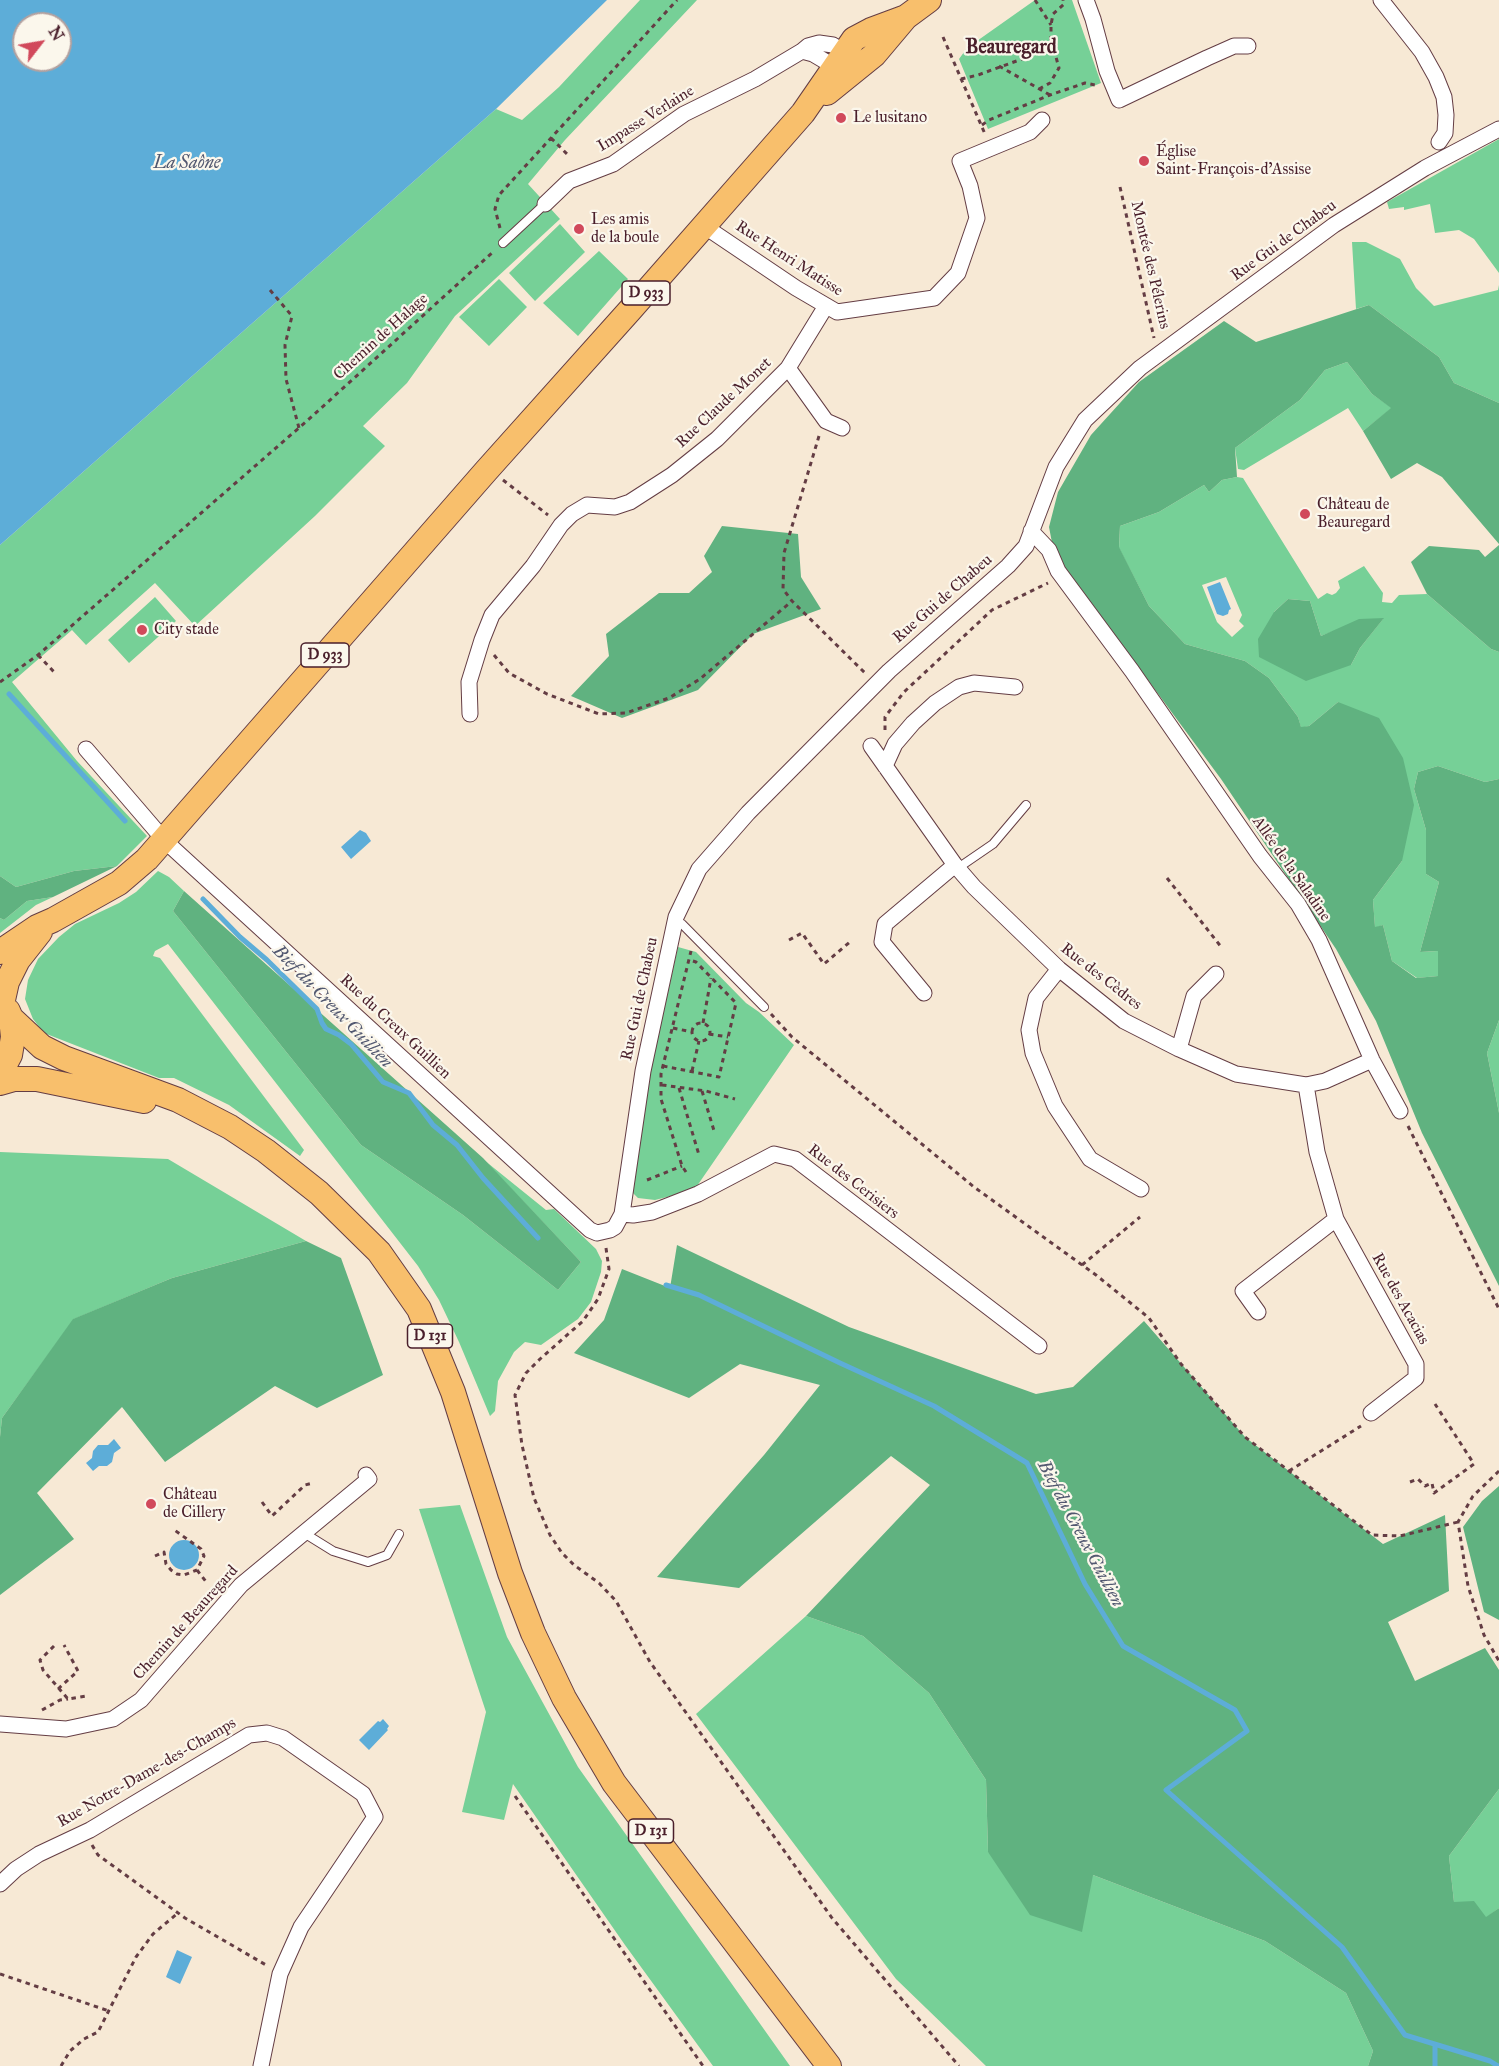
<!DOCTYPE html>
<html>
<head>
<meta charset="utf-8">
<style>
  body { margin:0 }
  #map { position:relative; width:1499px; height:2066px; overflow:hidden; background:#f7e9d5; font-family:"IM FELL Great Primer",serif }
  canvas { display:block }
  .north { position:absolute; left:12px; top:12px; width:60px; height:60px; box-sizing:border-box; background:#fbf7ec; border:2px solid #b4a19f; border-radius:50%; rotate:59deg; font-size:16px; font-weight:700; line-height:24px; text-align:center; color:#4a1f2b }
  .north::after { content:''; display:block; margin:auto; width:21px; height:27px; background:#d1495b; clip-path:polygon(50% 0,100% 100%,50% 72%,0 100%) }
</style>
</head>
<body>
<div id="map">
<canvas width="1499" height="2066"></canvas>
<div class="north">N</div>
</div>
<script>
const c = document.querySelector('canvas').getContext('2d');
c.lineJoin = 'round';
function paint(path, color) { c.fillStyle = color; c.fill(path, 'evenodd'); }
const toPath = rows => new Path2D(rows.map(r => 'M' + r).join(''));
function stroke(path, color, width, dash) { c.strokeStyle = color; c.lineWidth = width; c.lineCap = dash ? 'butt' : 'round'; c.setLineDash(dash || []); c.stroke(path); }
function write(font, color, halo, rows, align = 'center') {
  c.font = font + ' "IM FELL Great Primer",serif'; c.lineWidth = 4.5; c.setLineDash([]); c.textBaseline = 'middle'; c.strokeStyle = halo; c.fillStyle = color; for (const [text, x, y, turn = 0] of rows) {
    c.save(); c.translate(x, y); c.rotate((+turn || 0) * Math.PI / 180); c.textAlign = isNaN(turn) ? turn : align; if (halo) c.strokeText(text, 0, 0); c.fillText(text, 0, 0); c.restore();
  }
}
paint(toPath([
  [640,0,697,0,565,140,528,184,560,219,455,316,407,383,363,426,385,446,315,516,195,626,155,583,86,645,72,630,12,682,77,761,147,836,117,866,74,871,16,887,0,876,0,545,496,109,522,120,559,87],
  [1035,0,1072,0,1101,83,988,129,959,59,967,48],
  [1499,139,1499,273,1474,239,1459,230,1435,233,1430,204,1404,210,1404,207,1389,209,1387,202],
  [560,224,585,252,535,301,509,273],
  [1352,242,1366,242,1400,259,1416,288,1434,306,1498,290,1499,285,1499,403,1454,383,1439,357,1369,305,1356,309],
  [599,251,628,279,578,336,543,303],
  [499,279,527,307,489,346,459,317],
  [1347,362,1372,394,1392,408,1363,431,1348,408,1244,470,1238,469,1235,448,1300,400,1325,370],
  [1237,477,1243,478,1318,599,1327,593,1332,595,1336,593,1340,588,1338,581,1364,566,1383,593,1382,602,1392,603,1399,595,1427,594,1491,649,1499,652,1499,779,1485,782,1438,766,1418,772,1414,789,1426,830,1426,874,1439,882,1420,952,1438,951,1438,976,1417,978,1392,961,1383,925,1375,928,1373,900,1402,861,1338,702,1309,726,1301,728,1298,717,1269,678,1245,661,1185,644,1149,606,1119,548,1120,526,1159,512,1204,485,1209,492,1222,480],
  [1226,577,1242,615,1239,621,1244,626,1232,637,1217,622,1202,585],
  [1288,599,1310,601,1321,636,1339,629,1383,619,1360,648,1351,665,1274,612],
  [155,597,176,621,129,663,108,640],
  [158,871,169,877,184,891,173,911,361,1145,463,1215,558,1290,581,1262,484,1160,546,1210,554,1209,596,1249,602,1261,601,1272,591,1302,578,1319,541,1345,525,1342,514,1352,498,1381,495,1411,490,1416,459,1342,439,1300,418,1266,168,944,155,951,153,956,160,958,304,1150,300,1156,229,1105,174,1078,159,1078,44,1033,33,1019,25,999,28,980,38,959,59,937,75,924,119,903,136,892],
  [53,897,36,905,0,933,0,918,4,920,27,901],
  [678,947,696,952,746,1003,759,1012,794,1045,697,1186,671,1196,655,1200,638,1198,632,1192,649,1078],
  [1499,1020,1499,1113,1487,1053],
  [0,1152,168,1159,306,1241,172,1278,74,1319,2,1418,0,1437],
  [460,1505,507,1637,578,1767,790,2066,713,2066,625,1945,513,1784,504,1820,462,1812,486,1712,419,1509],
  [806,1616,863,1636,929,1693,986,1780,988,1852,1093,1875,1265,1941,1346,1993,1373,2051,1368,2066,986,2066,896,1979,696,1714],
  [1499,1789,1499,1908,1486,1918,1454,1902,1449,1856]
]), '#76d097');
paint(toPath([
  [1369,305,1439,357,1454,383,1499,403,1499,544,1442,477,1417,463,1391,479,1363,431,1391,408,1372,394,1347,362,1325,370,1300,400,1235,448,1237,477,1222,480,1209,492,1204,485,1159,512,1120,526,1119,547,1149,606,1185,644,1245,661,1269,678,1298,717,1301,727,1309,726,1338,702,1379,718,1403,758,1414,805,1402,861,1373,900,1375,927,1383,925,1392,961,1416,978,1438,976,1438,951,1420,952,1439,882,1426,874,1426,830,1414,789,1418,772,1438,766,1485,782,1499,779,1499,1020,1487,1053,1499,1113,1499,1286,1422,1133,1376,1021,1336,949,1221,779,1054,553,1049,527,1058,492,1091,435,1139,382,1224,321,1256,342],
  [722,526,798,534,801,577,821,609,753,634,698,690,622,718,571,696,609,656,606,634,659,593,689,593,712,572,704,556],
  [1499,545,1499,652,1491,649,1427,594,1411,562,1429,546,1479,550,1485,557],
  [1288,599,1310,601,1321,636,1359,619,1384,618,1360,648,1351,665,1306,681,1259,657,1258,639,1274,612],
  [117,866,53,897,27,901,4,920,0,918,0,876,16,887,74,871],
  [184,891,483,1158,581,1262,558,1290,463,1215,361,1145,173,911],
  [306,1241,341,1258,383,1375,317,1408,275,1386,165,1462,122,1407,37,1493,74,1539,0,1595,0,1437,2,1418,73,1319,172,1278],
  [677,1245,849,1327,1036,1394,1073,1387,1144,1321,1245,1437,1383,1544,1445,1515,1449,1591,1388,1622,1415,1681,1485,1648,1499,1670,1499,1789,1449,1856,1454,1902,1474,1901,1486,1917,1499,1908,1499,2066,1368,2066,1373,2051,1346,1993,1265,1941,1093,1875,1082,1932,1030,1915,988,1852,986,1780,929,1693,863,1636,806,1616,930,1485,891,1456,739,1588,657,1577,764,1455,820,1385,740,1364,689,1398,574,1353,604,1320,622,1269,670,1288],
  [1499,1486,1499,1620,1484,1612,1463,1527,1482,1501]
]), '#60b280');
paint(toPath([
  [0,0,607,0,496,109,0,545],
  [24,24,60,24,60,60,24,60],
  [1220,582,1231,609,1229,610,1228,614,1223,616,1217,614,1207,587],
  [360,830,366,833,371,841,351,859,341,847],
  [114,1439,121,1448,114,1453,112,1462,107,1466,99,1466,93,1471,86,1463,92,1458,93,1451,98,1445,108,1445],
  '169 1555a15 15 0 1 1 30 0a15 15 0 1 1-30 0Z',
  [383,1719,389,1726,387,1729,388,1730,369,1750,359,1740,378,1721,380,1722],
  [177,1950,192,1957,180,1984,166,1977]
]), '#5dadd8');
stroke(toPath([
  [9,694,125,821],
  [203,899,240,937,267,960,317,1009,322,1023,326,1029,339,1035,351,1044,383,1082,409,1093,433,1125,457,1145,483,1178,538,1238],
  [666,1285,699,1295,840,1363,934,1406,1027,1463,1085,1584,1123,1646,1235,1710,1247,1731,1166,1790,1342,1947,1405,2035,1490,2061,1498,2066],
  [1435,2044,1435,2066]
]), '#5dadd8', 5);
const lane = toPath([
  [503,243,545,204],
  [958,868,993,844,1026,805],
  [675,921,682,924,764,1007],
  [304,1533,333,1551,368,1562,387,1555,399,1534]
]);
const street = toPath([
  [1086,0,1093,19,1107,71,1119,100,1207,58,1234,46,1248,46],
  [1381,0,1422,52,1436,77,1444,97,1446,115,1445,133,1439,142],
  [835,67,813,54,802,51,808,46,819,43,833,45,845,53],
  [545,204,569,181,613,164,684,114,755,79,802,51],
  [704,226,796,288,837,312,934,298,958,273,977,218,970,186,960,161,1030,132,1042,120],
  [788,368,826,421,842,428],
  [1031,531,1049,550,1058,571,1132,671,1260,856,1298,904,1319,940,1372,1060,1400,1111],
  [470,714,469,682,482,640,492,615,533,566,561,525,572,514,587,505,615,507,630,502,672,475,717,439,788,368,826,306],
  [871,746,955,865,974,887,1059,969,1124,1021,1179,1049,1236,1074,1306,1085,1325,1081,1372,1060],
  [86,749,165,841,590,1230,597,1233,610,1230,615,1227,622,1214,643,1071,676,917,699,869,748,813,889,671,1008,566,1026,546,1056,467,1085,420,1140,368,1334,225,1425,168,1499,129],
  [885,766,895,744,913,723,935,703,959,687,974,683,1015,687],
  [1059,969,1036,998,1029,1030,1033,1053,1055,1106,1090,1159,1141,1189],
  [924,993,882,942,885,924,955,865],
  [1179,1049,1194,996,1216,974],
  [1306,1085,1317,1152,1336,1219,1416,1364,1416,1378,1371,1413],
  [622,1214,633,1215,652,1212,698,1194,774,1154,795,1159,1039,1346],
  [1258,1312,1243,1291,1336,1219],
  [0,1724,66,1729,113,1719,141,1700,241,1585,369,1479,366,1475],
  [0,1884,16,1869,39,1854,90,1830,249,1735,267,1733,283,1738,363,1794,375,1817,301,1927,280,1974,261,2066]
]);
const primary = toPath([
  [827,93,874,55,906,17,929,0],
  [0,952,37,927,53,920,119,883,147,859,486,471,631,309,803,113,854,39,871,30,906,17],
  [3,1000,7,982,18,960,40,932],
  [11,1018,42,1047,64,1058,178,1100,230,1127,266,1151,319,1193,379,1252,419,1309,453,1392,510,1573,533,1633,564,1698,614,1783,829,2066],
  [0,1074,10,1055,13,1037,11,1018,8,1011],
  [0,1083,14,1079,37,1079,144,1101]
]);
stroke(lane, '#643d44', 10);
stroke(street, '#643d44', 17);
stroke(primary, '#643d44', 26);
stroke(toPath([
  [1035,0,1051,25],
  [943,37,985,134],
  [999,66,1050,95],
  [961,79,978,75,1022,59,1045,48,1051,39,1051,25,1053,14,1064,4,1063,0],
  [1039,89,1050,83,1059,68,1051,39],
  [982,125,989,120,1050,95,1085,83,1095,85],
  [551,138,569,156],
  [1120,187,1154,338],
  [500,228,495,209,499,195,677,0],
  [270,290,292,316,285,345,286,379,299,428],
  [819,436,784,553,783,589,792,601,865,673],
  [503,480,548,515],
  [38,655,55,673],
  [494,655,509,673,547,694,599,714,626,713,669,698,700,679,792,601],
  [0,682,38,655,308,420,494,251],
  [885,730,885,717,904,692,992,610,1048,583],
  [1167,878,1222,948],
  [789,940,802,933,824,964,851,941],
  [771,1014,792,1037,974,1187,1096,1275,1149,1318,1181,1364,1245,1437,1372,1535,1400,1536,1458,1522],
  [703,1023,711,978],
  '692 1032a9 9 0 1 1 18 0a9 9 0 1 1-18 0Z',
  [673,1028,692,1032],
  [709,1034,728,1037],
  [663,1066,719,1077,736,1003,696,962,690,960],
  [692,1071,699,1041],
  [662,1085,706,1091,735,1099],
  [679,1088,699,1155],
  [702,1091,715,1134],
  [1408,1126,1499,1309],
  [686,1172,682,1166,661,1099,661,1074,691,951],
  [647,1180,682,1166],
  [606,1248,609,1269,598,1299,583,1321,540,1359,526,1373,515,1395,522,1445,534,1498,550,1535,562,1553,574,1565,599,1583,616,1601,650,1662,832,1918,959,2066],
  [1082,1265,1140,1217],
  [1289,1471,1361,1426],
  [1499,1471,1473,1496,1458,1522,1468,1586,1484,1635,1499,1661],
  [1410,1482,1418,1479,1425,1486,1432,1483,1434,1493,1474,1464,1435,1404],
  [262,1502,272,1516,305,1485,313,1483],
  [155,1556,164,1552,166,1564,171,1570,177,1574,184,1575,197,1570,204,1556,201,1549,173,1529],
  [197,1570,207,1583],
  [54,1646,40,1660,43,1670,68,1699,86,1696],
  [58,1689,78,1671,64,1645],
  [42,1710,60,1700,68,1699],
  [515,1796,703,2066],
  [92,1845,98,1855,185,1918,266,1965],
  [0,1974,109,2011],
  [61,2066,70,2051,84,2039,98,2032,136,1957,153,1934,178,1913]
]), '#643d44', 3, [4.5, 4.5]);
stroke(lane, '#fff', 8);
stroke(street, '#fff', 15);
stroke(primary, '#f8bf6c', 24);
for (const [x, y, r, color] of [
  [841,118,6,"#d1495b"],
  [1144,161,6,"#d1495b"],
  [579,229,6,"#d1495b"],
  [1305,514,6,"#d1495b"],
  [142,630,6,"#d1495b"],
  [151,1504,6,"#d1495b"]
]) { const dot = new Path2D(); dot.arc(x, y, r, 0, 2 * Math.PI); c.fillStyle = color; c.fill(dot); stroke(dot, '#fbf7ec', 2); }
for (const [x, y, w] of [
  [646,293,48],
  [325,655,48],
  [430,1336,45],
  [651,1831,45]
]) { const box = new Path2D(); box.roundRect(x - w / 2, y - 12, w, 24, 4.5); c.fillStyle = '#fbf7ec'; c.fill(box); stroke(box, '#4a1f2b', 1.5); }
write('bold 15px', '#4a1f2b', null, [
  ["D 933",646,293],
  ["D 933",325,655],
  ["D 131",430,1336],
  ["D 131",651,1831]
]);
write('16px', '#4a1f2b', '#fbf7ec', [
  ["Le lusitano",853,118],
  ["Église",1156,152],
  ["Saint-François-d'Assise",1156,170],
  ["Les amis",591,220],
  ["de la boule",591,238],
  ["Château de",1317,505],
  ["Beauregard",1317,523],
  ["City stade",154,630],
  ["Château",163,1495],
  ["de Cillery",163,1513]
], 'left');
write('16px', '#4a1f2b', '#fbf7ec', [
  ["Impasse Verlaine",646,119,-32],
  ["Rue Gui de Chabeu",1284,241,-36],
  ["Rue Henri Matisse",789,259,33],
  ["Montée des Pélerins",1150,265,77],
  ["Chemin de Halage",381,337,-42],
  ["Rue Claude Monet",724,403,-43],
  ["Rue Gui de Chabeu",943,599,-41],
  ["Allée de la Saladine",1291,869,55],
  ["Rue des Cèdres",1101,977,38],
  ["Rue Gui de Chabeu",640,999,-78],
  ["Rue du Creux Guillien",395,1027,43],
  ["Rue des Cerisiers",853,1182,38],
  ["Rue des Acacias",1400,1299,61],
  ["Chemin de Beauregard",186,1623,-48],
  ["Rue Notre-Dame-des-Champs",147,1773,-30]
]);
write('italic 18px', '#525870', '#fbf7ec', [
  ["La Saône",187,164],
  ["Bief du Creux Guillien",332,1007,46],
  ["Bief du Creux Guillien",1080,1534,62]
]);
write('bold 20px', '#4a1f2b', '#fbf7ec', [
  ["Beauregard",1011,48]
]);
</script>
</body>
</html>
